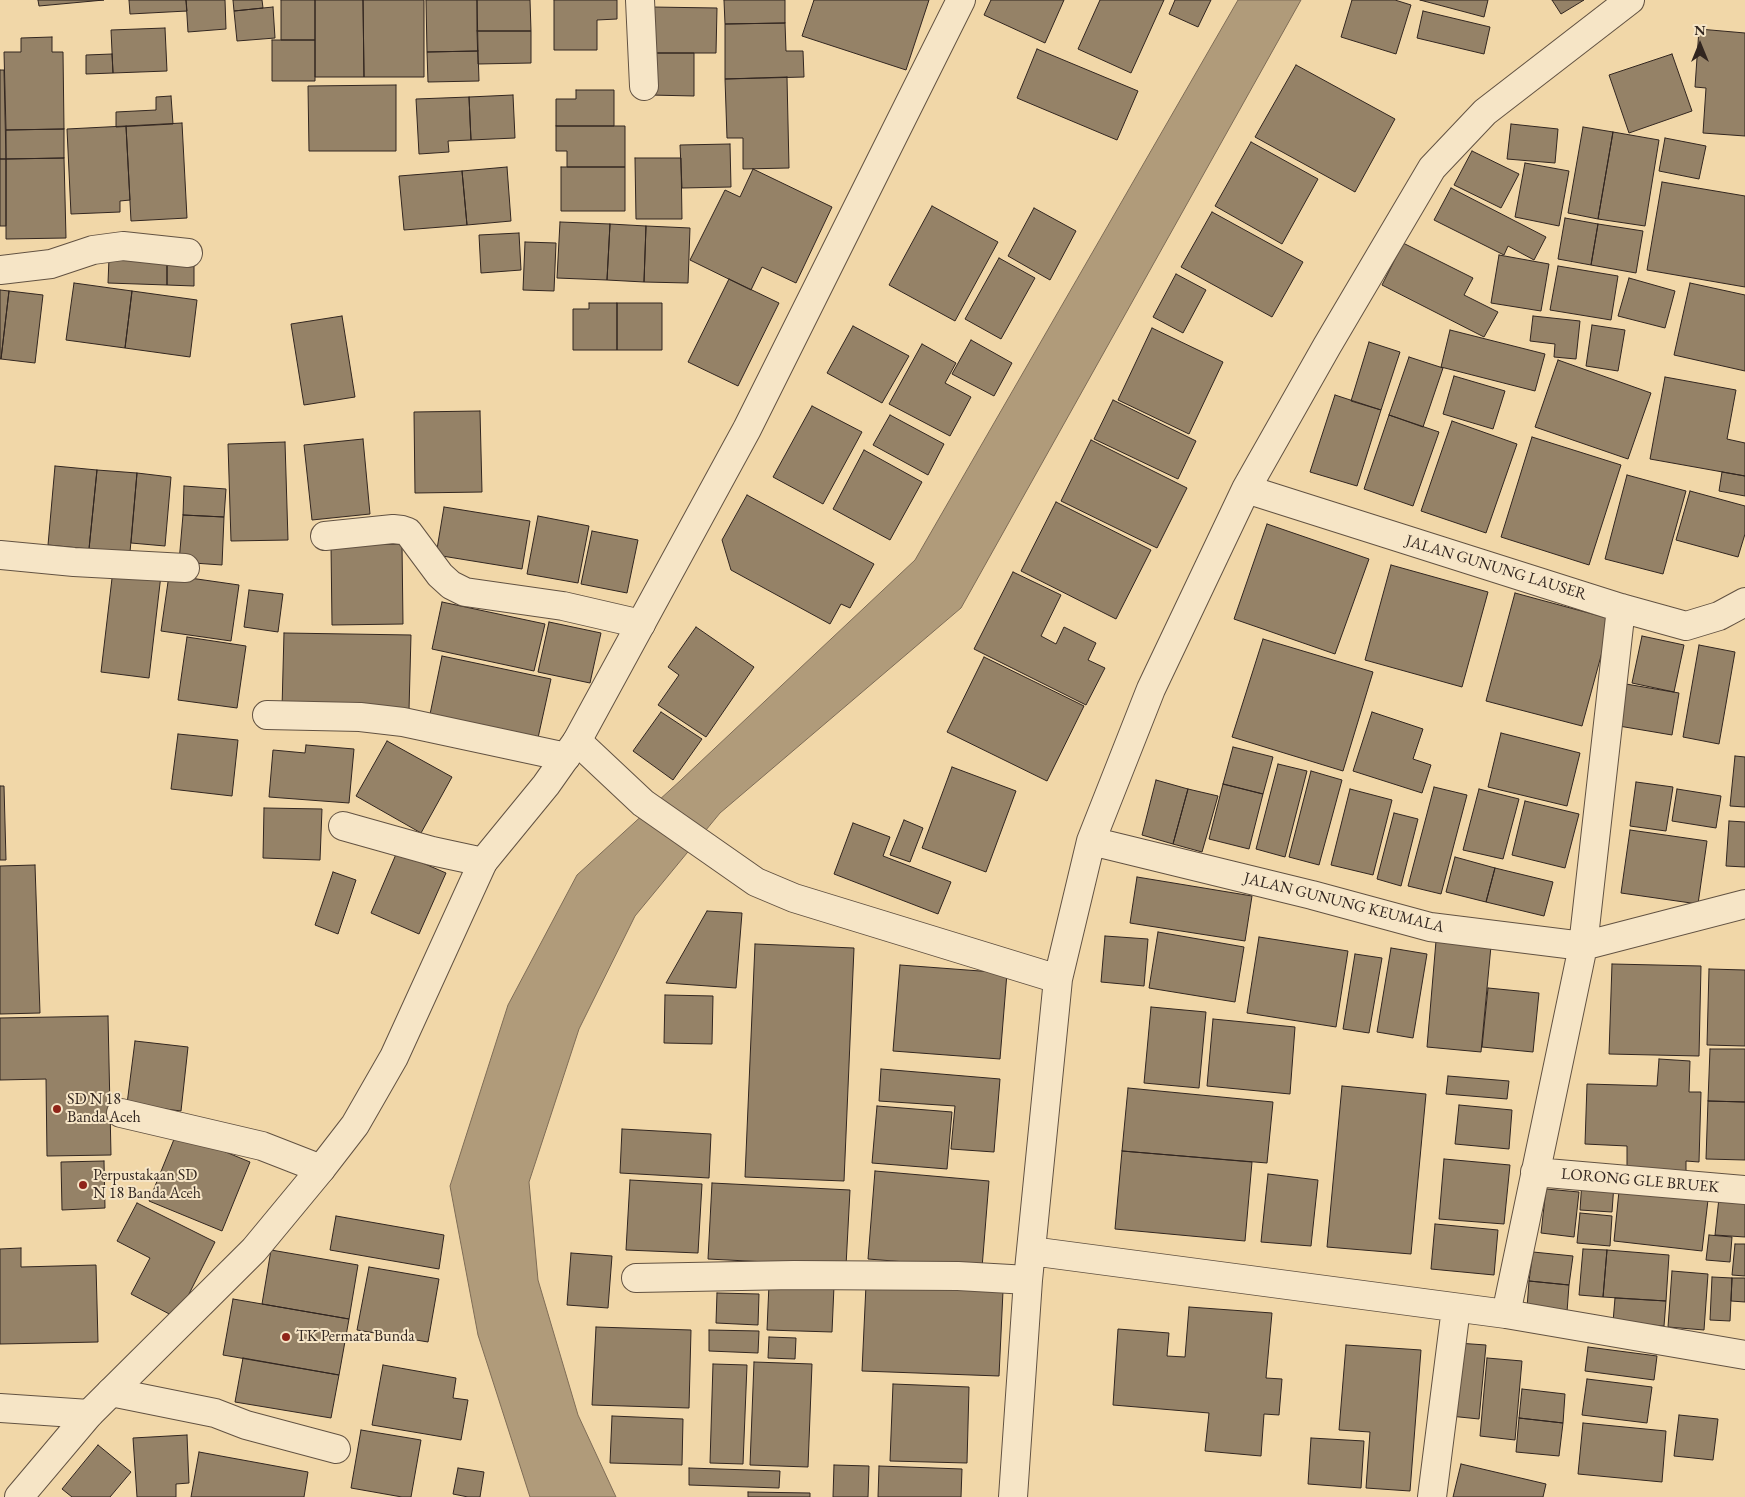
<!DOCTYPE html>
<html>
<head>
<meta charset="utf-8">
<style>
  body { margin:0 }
  #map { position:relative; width:1745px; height:1497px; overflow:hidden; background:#f1d7a8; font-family:"EB Garamond",serif }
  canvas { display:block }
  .north { position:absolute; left:1675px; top:20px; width:50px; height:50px; -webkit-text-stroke:4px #f6e5c6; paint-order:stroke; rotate:0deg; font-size:14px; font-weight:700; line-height:20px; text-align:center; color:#322620 }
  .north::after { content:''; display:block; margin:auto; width:18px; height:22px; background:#322620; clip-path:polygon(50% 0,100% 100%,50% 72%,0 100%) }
</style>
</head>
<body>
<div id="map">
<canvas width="1745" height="1497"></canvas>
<div class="north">N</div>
</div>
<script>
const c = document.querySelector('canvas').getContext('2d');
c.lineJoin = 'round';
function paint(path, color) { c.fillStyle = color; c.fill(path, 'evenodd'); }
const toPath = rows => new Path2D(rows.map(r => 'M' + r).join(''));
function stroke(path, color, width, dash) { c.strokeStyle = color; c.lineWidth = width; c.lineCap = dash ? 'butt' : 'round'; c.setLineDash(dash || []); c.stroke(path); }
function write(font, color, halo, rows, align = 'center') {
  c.font = font + ' "EB Garamond",serif'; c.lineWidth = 4; c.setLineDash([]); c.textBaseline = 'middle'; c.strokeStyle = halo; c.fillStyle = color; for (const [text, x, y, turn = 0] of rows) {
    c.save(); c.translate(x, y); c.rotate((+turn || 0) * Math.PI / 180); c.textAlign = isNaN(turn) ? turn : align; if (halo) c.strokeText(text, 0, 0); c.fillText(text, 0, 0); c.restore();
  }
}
const water = toPath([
  [1238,0,1301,0,961,608,720,813,635,916,579,1029,529,1182,538,1280,578,1415,616,1497,530,1497,478,1335,450,1186,508,1005,577,875,681,780,915,560,1238,0]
]);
paint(water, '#b09b7a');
stroke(water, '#7e6c56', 1);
const building = toPath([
  [38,0,104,0,39,6,38,0],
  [129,0,186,0,187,11,130,14,129,0],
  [186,0,225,0,226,29,188,32,186,0],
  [233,0,262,0,263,8,234,11,233,0],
  [281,0,315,0,315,40,281,40,281,0],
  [315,0,363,0,364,77,315,77,315,0],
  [363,0,424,0,424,77,364,77,363,0],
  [426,0,477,0,478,51,427,52,426,0],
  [477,0,530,0,531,31,477,31,477,0],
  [554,0,617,0,617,19,597,20,597,50,554,50,554,0],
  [724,0,785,0,785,23,725,24,724,0],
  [814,0,929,0,906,70,802,36,814,0],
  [991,0,1064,0,1045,43,984,15,991,0],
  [1100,0,1164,0,1131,73,1078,49,1100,0],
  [1175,0,1211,0,1198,27,1169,14,1175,0],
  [1352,0,1395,0,1411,5,1396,54,1341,37,1352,0],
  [1420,0,1488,0,1484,17,1420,0],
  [1552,0,1584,0,1561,14,1552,0],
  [273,7,275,38,237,41,234,11,273,7],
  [651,7,717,8,716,53,651,53,651,7],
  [1423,11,1490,27,1484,54,1417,38,1423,11],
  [785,23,786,51,803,51,804,77,725,79,725,24,785,23],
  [165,28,167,71,113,73,111,30,165,28],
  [1699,29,1745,33,1745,136,1703,133,1706,88,1695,87,1699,29],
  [477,31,531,31,531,63,478,64,477,31],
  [52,37,52,52,63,52,64,129,6,130,4,52,21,52,21,38,52,37],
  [272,40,315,40,315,81,272,81,272,40],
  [1037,49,1138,91,1117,140,1017,98,1037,49],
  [478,51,479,81,428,82,427,52,478,51],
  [651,53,694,53,694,96,650,95,651,53],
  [112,54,113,73,86,74,86,55,112,54],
  [1672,54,1692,111,1629,133,1609,75,1672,54],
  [1296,65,1395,119,1355,192,1255,137,1296,65],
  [0,70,4,70,6,159,0,159,0,70],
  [787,77,789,168,743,169,743,138,727,138,725,79,787,77],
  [396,85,396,151,309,151,308,86,396,85],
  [576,90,614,90,614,126,556,126,556,99,576,99,576,90],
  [513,95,515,138,471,140,469,97,513,95],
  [171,96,173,124,116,127,116,112,156,110,156,97,171,96],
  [469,97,471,140,448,141,449,152,419,154,416,99,469,97],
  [182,123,187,218,131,221,126,126,182,123],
  [1511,124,1558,129,1555,163,1507,159,1511,124],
  [126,126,130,200,120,201,120,212,71,214,67,129,126,126],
  [556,126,625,126,625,167,567,167,567,151,556,151,556,126],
  [1583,127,1613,132,1598,219,1568,213,1583,127],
  [64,129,64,158,6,159,6,130,64,129],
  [1613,132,1659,140,1645,226,1598,219,1613,132],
  [1665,138,1706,146,1699,179,1659,171,1665,138],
  [1251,142,1318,179,1282,244,1215,206,1251,142],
  [730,144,731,187,682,188,680,145,730,144],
  [1472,151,1519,174,1501,208,1454,185,1472,151],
  [64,158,66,238,6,239,6,159,64,158],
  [635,158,681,158,682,219,636,219,635,158],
  [0,159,6,159,6,226,0,226,0,159],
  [1525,163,1569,171,1559,226,1515,217,1525,163],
  [507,167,511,221,467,225,462,171,507,167],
  [561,167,625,167,625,211,561,211,561,167],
  [753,169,832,207,796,283,762,267,751,290,690,260,725,190,740,197,753,169],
  [462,171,467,225,404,230,399,176,462,171],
  [1662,182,1745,196,1745,287,1647,270,1662,182],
  [1451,188,1546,237,1534,260,1508,246,1504,255,1434,220,1451,188],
  [932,206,998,242,955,321,889,285,932,206],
  [1034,208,1076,231,1050,280,1008,256,1034,208],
  [1212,212,1303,262,1272,317,1181,267,1212,212],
  [1565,218,1598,224,1591,265,1558,259,1565,218],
  [560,222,610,224,607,280,557,278,560,222],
  [610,224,646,226,644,282,607,280,610,224],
  [1598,224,1643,231,1636,273,1591,265,1598,224],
  [646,226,690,228,688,283,644,282,646,226],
  [519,233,521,270,481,273,479,235,519,233],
  [525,242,556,243,554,291,523,290,525,242],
  [1403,243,1473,278,1464,295,1498,312,1484,337,1382,285,1403,243],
  [1499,255,1549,264,1541,311,1491,303,1499,255],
  [109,258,167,260,167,285,108,283,109,258],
  [999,258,1035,278,1001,339,965,319,999,258],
  [167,260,194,261,194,286,167,285,167,260],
  [1558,266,1618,276,1611,320,1550,310,1558,266],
  [1176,274,1206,290,1183,333,1153,317,1176,274],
  [1629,278,1675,291,1665,328,1618,316,1629,278],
  [729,279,779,303,738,386,688,362,729,279],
  [74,283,132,291,125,348,66,340,74,283],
  [1690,283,1745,295,1745,371,1674,355,1690,283],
  [0,290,9,291,1,359,0,359,0,290],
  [9,291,43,295,35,363,1,359,9,291],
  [132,291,197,300,190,357,125,348,132,291],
  [589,303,617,303,617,350,573,350,573,309,589,309,589,303],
  [617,303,662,303,662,350,617,350,617,303],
  [342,316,355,397,304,405,291,324,342,316],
  [1533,316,1580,321,1576,359,1554,357,1555,344,1530,341,1533,316],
  [1592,325,1625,330,1618,371,1586,366,1592,325],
  [853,326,909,356,882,403,827,373,853,326],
  [1152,328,1223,362,1189,434,1118,400,1152,328],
  [1450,330,1545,354,1535,391,1441,367,1450,330],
  [971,340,1012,363,994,396,952,374,971,340],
  [1369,342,1400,352,1381,410,1351,401,1369,342],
  [922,344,956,363,945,383,971,397,950,436,889,404,922,344],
  [1409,357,1443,368,1423,427,1389,415,1409,357],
  [1558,360,1651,393,1628,459,1535,427,1558,360],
  [1454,376,1505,391,1493,429,1443,414,1454,376],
  [1665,377,1736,390,1727,439,1745,443,1745,476,1650,459,1665,377],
  [1335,395,1381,410,1357,486,1310,472,1335,395],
  [1113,400,1196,441,1178,479,1094,439,1113,400],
  [812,406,862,432,823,504,773,477,812,406],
  [480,411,482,492,415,493,414,412,480,411],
  [890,415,944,444,928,475,873,445,890,415],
  [1389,415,1439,432,1413,506,1364,489,1389,415],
  [1452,421,1517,444,1486,533,1421,511,1452,421],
  [1532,437,1621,465,1589,565,1501,537,1532,437],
  [363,439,370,514,312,520,304,445,363,439],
  [1091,440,1187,488,1157,548,1061,501,1091,440],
  [285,442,288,540,231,541,228,444,285,442],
  [864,450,922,482,890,540,833,509,864,450],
  [55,466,97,470,89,549,48,545,55,466],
  [97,470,137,473,130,552,89,549,97,470],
  [1722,472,1745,476,1745,496,1719,491,1722,472],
  [137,473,171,477,165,546,131,543,137,473],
  [1627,475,1686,491,1663,574,1605,559,1627,475],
  [184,486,226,489,224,517,183,515,184,486],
  [1690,491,1745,506,1745,534,1738,557,1676,540,1690,491],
  [747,495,874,564,850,608,841,604,830,624,731,570,722,540,747,495],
  [1056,502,1151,550,1116,619,1021,571,1056,502],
  [444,507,530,521,522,569,436,555,444,507],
  [183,515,224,517,222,565,179,562,183,515],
  [538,516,589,526,578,583,527,574,538,516],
  [1267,524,1369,559,1335,654,1234,619,1267,524],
  [592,531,638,540,627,593,581,584,592,531],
  [402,544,403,624,332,625,331,545,402,544],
  [1391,565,1488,592,1462,687,1365,660,1391,565],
  [113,570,161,575,149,678,101,672,113,570],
  [1013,572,1061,595,1041,636,1056,644,1064,627,1096,643,1088,660,1105,668,1086,705,974,649,1013,572],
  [169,575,239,585,231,641,161,631,169,575],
  [249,590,283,594,278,632,244,627,249,590],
  [1515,593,1611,619,1582,726,1486,701,1515,593],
  [442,602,545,624,534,671,432,649,442,602],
  [549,622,601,633,590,683,538,672,549,622],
  [696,627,754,667,706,737,658,705,679,675,668,667,696,627],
  [284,633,411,635,409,710,282,708,284,633],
  [1642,636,1684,645,1674,692,1632,683,1642,636],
  [187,637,246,646,237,708,178,700,187,637],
  [1263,639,1373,672,1343,771,1232,737,1263,639],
  [1699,645,1735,652,1719,744,1683,737,1699,645],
  [442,656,551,679,536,747,428,724,442,656],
  [984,657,1084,706,1047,781,947,732,984,657],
  [1620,683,1679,693,1672,735,1613,725,1620,683],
  [661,712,702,739,673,780,633,751,661,712],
  [1372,712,1423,729,1413,759,1431,765,1422,793,1353,771,1372,712],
  [1501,733,1580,753,1567,806,1488,787,1501,733],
  [178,734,238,740,232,796,171,789,178,734],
  [387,741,452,777,421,833,356,796,387,741],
  [306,745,354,749,349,803,269,797,273,750,305,753,306,745],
  [1233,747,1273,757,1263,794,1223,784,1233,747],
  [1735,756,1745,757,1745,807,1730,806,1735,756],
  [1278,764,1307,771,1285,857,1256,849,1278,764],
  [952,767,1016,791,986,872,922,848,952,767],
  [1311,771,1342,780,1319,865,1289,857,1311,771],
  [1156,780,1188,789,1173,844,1142,835,1156,780],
  [1636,782,1673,787,1666,831,1630,826,1636,782],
  [1223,784,1263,794,1249,849,1209,839,1223,784],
  [0,786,4,786,6,860,0,860,0,786],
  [1434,787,1467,795,1441,894,1408,886,1434,787],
  [1188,789,1218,796,1202,852,1173,844,1188,789],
  [1350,789,1392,800,1373,875,1331,865,1350,789],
  [1479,789,1519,799,1503,859,1463,850,1479,789],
  [1677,789,1721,796,1716,828,1672,821,1677,789],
  [1525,801,1579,814,1565,868,1512,855,1525,801],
  [264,808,322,809,320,860,263,858,264,808],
  [1394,813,1418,819,1401,886,1377,879,1394,813],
  [904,820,923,828,910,862,890,855,904,820],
  [1729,821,1745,822,1745,867,1726,866,1729,821],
  [853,823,890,837,883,856,951,882,938,914,834,874,853,823],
  [1630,830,1707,841,1698,904,1621,893,1630,830],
  [397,852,446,873,419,934,371,913,397,852],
  [1455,857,1495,868,1486,902,1446,892,1455,857],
  [35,865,40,1013,0,1014,0,866,35,865],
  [1495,868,1553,882,1544,916,1486,902,1495,868],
  [333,872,356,880,338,934,315,925,333,872],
  [1137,877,1252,896,1245,941,1130,923,1137,877],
  [707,911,742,913,736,988,666,983,707,911],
  [1158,932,1244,947,1235,1002,1149,988,1158,932],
  [1105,936,1148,939,1144,986,1101,982,1105,936],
  [1259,937,1348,951,1336,1027,1247,1013,1259,937],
  [1436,941,1491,946,1481,1052,1427,1047,1436,941],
  [755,944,854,948,844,1181,745,1177,755,944],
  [1391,948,1427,954,1413,1038,1377,1032,1391,948],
  [1355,954,1382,958,1369,1033,1343,1029,1355,954],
  [1612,964,1701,966,1699,1056,1609,1054,1612,964],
  [900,965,1007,973,1000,1059,893,1051,900,965],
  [1709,969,1745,970,1745,1046,1707,1045,1709,969],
  [1488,988,1539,993,1533,1052,1482,1047,1488,988],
  [665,995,713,996,712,1044,664,1043,665,995],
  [1151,1007,1206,1012,1199,1088,1144,1083,1151,1007],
  [108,1016,111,1155,47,1156,46,1079,0,1080,0,1018,108,1016],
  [1213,1019,1295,1027,1290,1094,1207,1086,1213,1019],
  [135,1041,188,1047,181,1111,127,1104,135,1041],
  [1710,1049,1745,1049,1745,1102,1708,1101,1710,1049],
  [1659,1059,1690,1061,1689,1092,1701,1092,1699,1162,1686,1161,1686,1173,1627,1171,1627,1146,1585,1144,1587,1084,1657,1086,1659,1059],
  [881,1069,1000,1079,994,1152,951,1149,955,1106,879,1101,881,1069],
  [1448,1076,1509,1081,1507,1099,1446,1094,1448,1076],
  [1342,1086,1426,1094,1411,1254,1327,1247,1342,1086],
  [1128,1088,1273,1102,1267,1163,1122,1151,1128,1088],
  [1708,1101,1745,1102,1745,1160,1706,1159,1708,1101],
  [1459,1105,1512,1110,1509,1149,1455,1144,1459,1105],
  [877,1106,952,1112,947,1169,872,1163,877,1106],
  [622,1129,711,1134,709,1178,620,1173,622,1129],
  [177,1132,250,1162,222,1231,149,1201,177,1132],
  [1122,1151,1252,1162,1245,1241,1115,1229,1122,1151],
  [1444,1159,1510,1165,1504,1224,1439,1219,1444,1159],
  [104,1161,105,1208,62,1210,61,1162,104,1161],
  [875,1171,989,1181,982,1268,868,1259,875,1171],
  [1268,1174,1318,1180,1311,1246,1261,1242,1268,1174],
  [630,1180,702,1184,698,1253,626,1250,630,1180],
  [1582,1181,1614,1184,1612,1212,1580,1210,1582,1181],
  [712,1183,850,1190,846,1266,708,1259,712,1183],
  [1546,1189,1579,1192,1574,1237,1541,1233,1546,1189],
  [1619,1191,1708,1200,1702,1251,1614,1241,1619,1191],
  [1719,1198,1745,1201,1745,1237,1715,1235,1719,1198],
  [137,1203,215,1242,177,1318,131,1294,150,1258,117,1241,137,1203],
  [1580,1213,1612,1216,1610,1246,1577,1243,1580,1213],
  [336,1216,444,1235,439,1269,330,1250,336,1216],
  [1435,1224,1498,1230,1494,1275,1431,1269,1435,1224],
  [1709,1235,1732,1237,1730,1262,1706,1260,1709,1235],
  [1735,1244,1745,1244,1745,1276,1732,1275,1735,1244],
  [21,1248,21,1267,96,1265,98,1342,0,1344,0,1249,21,1248],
  [1583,1249,1607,1250,1603,1297,1579,1295,1583,1249],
  [271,1250,358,1265,349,1319,262,1304,271,1250],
  [1607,1250,1669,1255,1666,1301,1603,1297,1607,1250],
  [1533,1252,1573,1256,1569,1285,1529,1281,1533,1252],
  [571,1253,612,1256,608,1308,567,1305,571,1253],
  [369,1267,439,1279,428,1342,357,1330,369,1267],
  [1672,1271,1708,1274,1704,1330,1668,1327,1672,1271],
  [1712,1277,1732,1278,1730,1321,1710,1320,1712,1277],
  [1732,1278,1745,1278,1745,1302,1731,1301,1732,1278],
  [1529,1281,1569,1285,1567,1312,1527,1308,1529,1281],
  [769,1284,834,1286,832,1332,767,1330,769,1284],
  [866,1285,1003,1291,999,1376,862,1371,866,1285],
  [717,1293,759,1294,758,1325,716,1323,717,1293],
  [1615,1298,1666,1301,1664,1326,1613,1322,1615,1298],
  [233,1299,349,1319,339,1375,223,1355,233,1299],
  [1189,1307,1272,1313,1266,1378,1282,1379,1279,1415,1264,1414,1261,1456,1205,1451,1209,1413,1113,1405,1118,1329,1169,1333,1167,1356,1185,1357,1189,1307],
  [596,1327,691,1330,689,1408,592,1405,596,1327],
  [709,1330,759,1331,758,1353,709,1351,709,1330],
  [769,1337,796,1338,795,1359,768,1358,769,1337],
  [1457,1343,1486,1345,1479,1419,1450,1416,1457,1343],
  [1346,1345,1421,1350,1410,1491,1366,1488,1370,1432,1339,1430,1346,1345],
  [1588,1347,1657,1356,1654,1380,1585,1371,1588,1347],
  [243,1358,339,1375,331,1418,235,1402,243,1358],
  [1487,1358,1522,1361,1515,1440,1480,1436,1487,1358],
  [754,1362,812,1364,808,1467,750,1465,754,1362],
  [713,1364,747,1365,743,1464,710,1463,713,1364],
  [383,1365,456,1378,453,1398,468,1400,461,1440,372,1425,383,1365],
  [1587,1379,1652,1387,1647,1423,1582,1415,1587,1379],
  [893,1384,969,1387,967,1463,890,1461,893,1384],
  [1522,1389,1565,1394,1563,1423,1519,1418,1522,1389],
  [1679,1415,1718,1419,1713,1460,1674,1456,1679,1415],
  [612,1416,683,1419,682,1465,610,1463,612,1416],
  [1519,1418,1563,1423,1559,1456,1516,1452,1519,1418],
  [1583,1423,1666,1431,1662,1482,1578,1474,1583,1423],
  [361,1430,421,1440,411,1497,402,1497,351,1488,361,1430],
  [187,1435,189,1483,176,1484,176,1497,137,1497,133,1438,187,1435],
  [1311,1438,1364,1441,1361,1488,1308,1484,1311,1438],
  [98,1445,131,1472,110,1497,72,1497,62,1489,98,1445],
  [199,1452,308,1472,304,1497,191,1497,199,1452],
  [1461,1464,1546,1484,1543,1497,1453,1497,1461,1464],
  [834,1465,869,1466,868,1497,833,1497,834,1465],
  [879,1466,962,1469,961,1497,878,1497,879,1466],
  [458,1468,484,1472,480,1497,468,1497,453,1494,458,1468],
  [689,1468,780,1471,779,1488,689,1485,689,1468],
  [748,1492,810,1493,810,1497,748,1497,748,1492]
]);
paint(building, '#958267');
stroke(building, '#322620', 1);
const minor = toPath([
  [640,0,644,86],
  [0,270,51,264,93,250,123,246,188,253],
  [1246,489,1621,608,1686,626,1719,616,1745,602],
  [325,536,393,529,402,530,408,532,440,575,451,585,465,592,563,606,641,624],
  [0,555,74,562,185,568],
  [267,715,360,717,403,722,566,757],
  [577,741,643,803,756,882,794,898,1058,979],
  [343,826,432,851,483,862],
  [1091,841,1312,895,1430,927,1583,946,1745,904],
  [121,1113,262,1146,321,1169],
  [1535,1172,1745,1190],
  [1031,1251,1506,1314,1745,1355],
  [636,1278,794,1275,958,1276,1028,1280],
  [1506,1314,1583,946,1621,608],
  [111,1392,215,1413,246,1425,336,1449],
  [0,1408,89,1414],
  [1013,1497,1028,1280,1058,979,1091,841,1151,689,1246,489,1327,346,1432,168,1485,112,1630,0],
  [1432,1497,1456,1308]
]);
const tertiary = toPath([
  [19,1497,89,1414,254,1250,321,1169,355,1125,394,1057,483,862,546,785,577,741,747,429,961,0]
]);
stroke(minor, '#625242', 30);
stroke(tertiary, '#625242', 30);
stroke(minor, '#f6e5c6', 28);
stroke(tertiary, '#f6e5c6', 28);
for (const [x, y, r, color] of [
  [57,1109,5,"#8f2418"],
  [83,1185,5,"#8f2418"],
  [286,1337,5,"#8f2418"]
]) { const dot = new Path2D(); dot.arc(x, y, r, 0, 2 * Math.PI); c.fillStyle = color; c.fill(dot); stroke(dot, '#f6e5c6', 2); }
write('16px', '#322620', '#f6e5c6', [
  ["JALAN GUNUNG LAUSER",1496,568,17],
  ["JALAN GUNUNG KEUMALA",1344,903,14],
  ["LORONG GLE BRUEK",1640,1181,5]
]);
write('16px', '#322620', '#f6e5c6', [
  ["SD N 18",67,1100],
  ["Banda Aceh",67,1118],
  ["Perpustakaan SD",93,1176],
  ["N 18 Banda Aceh",93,1194],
  ["TK Permata Bunda",296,1337]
], 'left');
</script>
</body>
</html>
